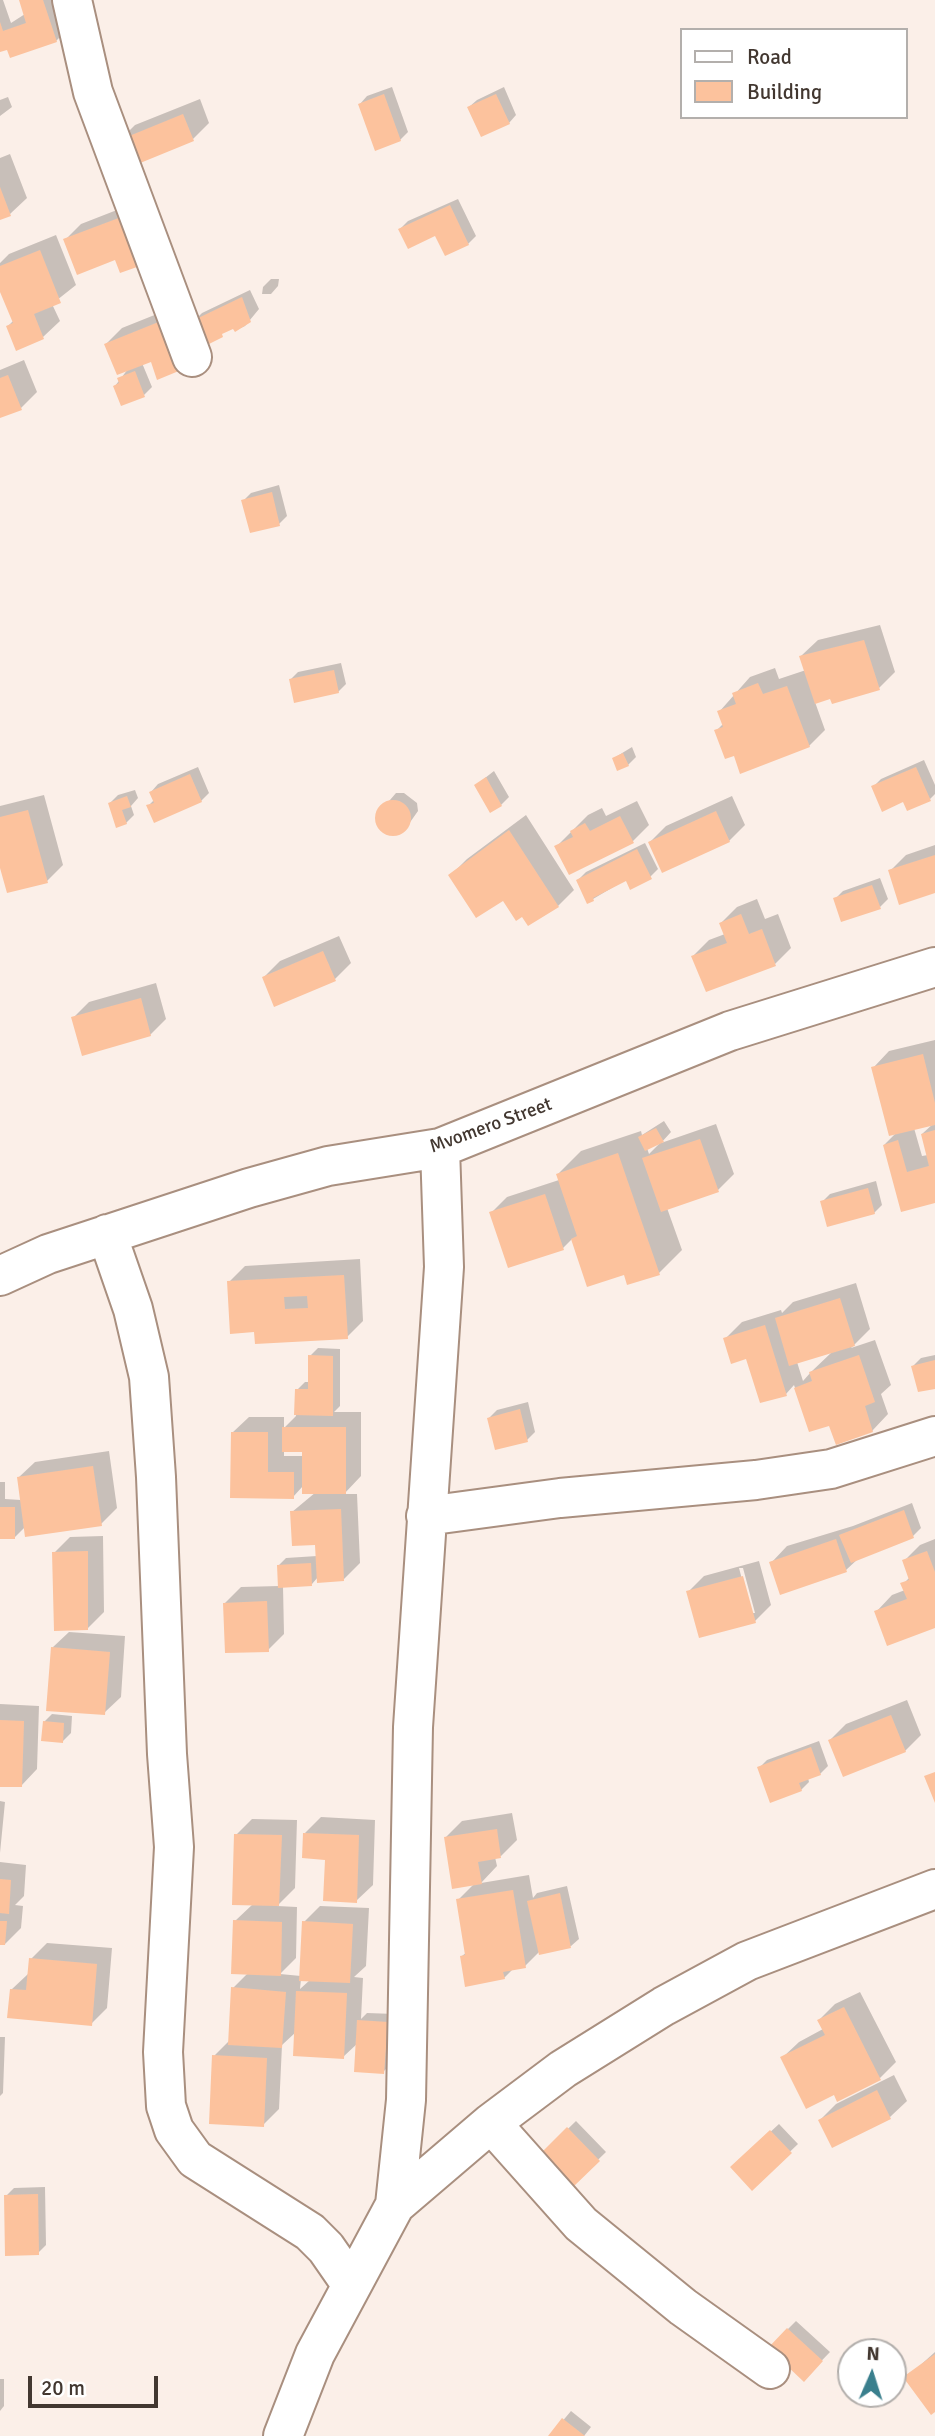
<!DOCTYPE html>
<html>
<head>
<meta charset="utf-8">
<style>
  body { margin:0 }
  #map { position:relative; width:935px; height:2436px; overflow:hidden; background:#fbefe8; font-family:Signika,sans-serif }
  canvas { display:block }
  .legend { position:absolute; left:680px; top:28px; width:228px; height:91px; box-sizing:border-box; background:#fff; border:2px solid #b3afac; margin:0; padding:9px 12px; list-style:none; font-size:21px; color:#423730 }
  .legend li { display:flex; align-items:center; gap:14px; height:35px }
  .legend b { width:35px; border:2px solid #b3afac }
  .north { position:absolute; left:837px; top:2338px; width:70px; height:70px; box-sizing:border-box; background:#fff; border:2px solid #b3afac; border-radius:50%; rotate:3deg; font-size:19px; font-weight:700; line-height:28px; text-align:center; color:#423730 }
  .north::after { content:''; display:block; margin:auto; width:24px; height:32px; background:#3a7f8d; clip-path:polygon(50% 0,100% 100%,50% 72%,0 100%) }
  .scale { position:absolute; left:28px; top:2376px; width:130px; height:32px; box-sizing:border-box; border:4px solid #423730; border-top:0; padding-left:9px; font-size:21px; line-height:24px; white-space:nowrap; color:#423730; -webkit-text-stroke:5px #fff; paint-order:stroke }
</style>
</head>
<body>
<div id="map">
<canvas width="935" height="2436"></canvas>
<ul class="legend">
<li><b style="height:9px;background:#fff"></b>Road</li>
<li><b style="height:19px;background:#fcc29d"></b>Building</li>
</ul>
<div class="north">N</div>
<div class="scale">20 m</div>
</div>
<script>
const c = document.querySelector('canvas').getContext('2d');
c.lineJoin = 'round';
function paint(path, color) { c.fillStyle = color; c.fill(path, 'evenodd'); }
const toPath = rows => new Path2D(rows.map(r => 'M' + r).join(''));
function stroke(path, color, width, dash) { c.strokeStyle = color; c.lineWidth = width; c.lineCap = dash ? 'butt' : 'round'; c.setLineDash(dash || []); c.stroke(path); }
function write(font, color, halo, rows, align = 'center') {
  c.font = font + ' Signika,sans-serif'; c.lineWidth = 5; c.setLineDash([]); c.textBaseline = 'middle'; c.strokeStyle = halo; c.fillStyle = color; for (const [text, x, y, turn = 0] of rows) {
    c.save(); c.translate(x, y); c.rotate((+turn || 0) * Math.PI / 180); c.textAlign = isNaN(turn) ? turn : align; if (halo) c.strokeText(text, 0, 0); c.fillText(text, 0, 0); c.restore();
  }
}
paint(toPath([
  [0,0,3,0,11,23,25,14,20,0,64,0,72,25,56,41,0,50],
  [392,87,408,132,400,140,360,104,367,96],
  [504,87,516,115,509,123,469,107,477,100],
  [8,97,12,107,0,116,0,100],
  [200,99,209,123,193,139,119,141,135,125],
  [10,154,27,198,10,214,0,218,0,158],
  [458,199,476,236,468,244,436,234,400,229,408,221],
  [140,201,152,249,136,265,65,240,81,224],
  [56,235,76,285,52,304,60,321,43,337,17,348,8,326,14,320,0,287,0,263,9,254],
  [271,279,279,279,278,286,271,294,262,294,263,287],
  [250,290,259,309,245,326,236,330,234,326,194,321,202,313],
  [182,304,152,360,142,363,152,387,144,395,115,386,128,369,106,344,122,328],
  [24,360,37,392,21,408,0,416,0,370],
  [279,485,287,516,279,524,243,501,251,493],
  [880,625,895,672,879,688,815,702,825,730,809,746,735,753,716,731,724,723,719,712,750,677,775,668,779,679,806,670,801,656,818,640],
  [341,663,346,684,338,692,290,680,298,672],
  [632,747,636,757,628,765,614,758],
  [924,760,935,785,935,794,930,799,904,800,873,787,881,779],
  [198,767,209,793,201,801,148,806,154,800,151,792,158,784],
  [494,771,509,797,501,805,476,785],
  [135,790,138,798,131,806,134,815,126,823,110,803,118,795],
  [396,793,404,793,417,803,418,811,406,828,399,833,391,834,383,831,377,815],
  [44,795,63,865,47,881,0,867,0,806],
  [732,796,745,825,729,841,650,842,666,826],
  [637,801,649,825,633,841,557,846,588,815,602,808,606,816],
  [526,815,574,890,558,906,523,915,503,899,451,875,467,859],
  [645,843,658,869,650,877,627,879,593,899,578,880,586,872],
  [935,845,935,891,890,871,906,855],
  [880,878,888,899,880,907,835,899,843,891],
  [757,899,765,919,778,914,791,948,775,964,693,956,709,940,725,934,721,923,737,907],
  [339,936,351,963,335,979,275,1004,264,977,280,961],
  [156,983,166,1019,150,1035,73,1018,89,1002],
  [935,1040,935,1201,902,1210,884,1145,897,1132,873,1068,889,1051],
  [934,1123,922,1134,928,1155,922,1156,914,1128],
  [664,1121,671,1132,661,1143,716,1124,734,1174,718,1190,667,1208,682,1250,659,1273,626,1273,572,1239,563,1248,491,1213,507,1197,559,1180,558,1174,581,1151,641,1131,642,1135],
  [660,1143,649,1154,647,1148],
  [876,1181,882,1205,874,1213,822,1202,830,1194],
  [360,1259,363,1321,347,1337,256,1330,229,1282,245,1266],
  [856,1283,870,1329,851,1348,875,1340,891,1385,881,1394,888,1414,872,1431,830,1423,810,1430,794,1385,786,1394,725,1339,742,1322,781,1310,782,1313,793,1302],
  [832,1352,811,1372,803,1381,797,1362],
  [318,1348,340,1349,340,1406,334,1412,361,1412,361,1476,344,1494,357,1494,360,1563,344,1579,318,1577,312,1584,283,1586,284,1634,268,1650,225,1603,241,1587,279,1586,279,1565,286,1558,317,1556,317,1543,292,1512,316,1492,303,1486,293,1497,232,1496,232,1433,249,1417,284,1417,284,1428,296,1416,297,1390,305,1382,310,1382,310,1356],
  [303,1450,303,1456,284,1456,284,1451],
  [935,1355,935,1387,913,1366,921,1358],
  [528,1402,535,1432,527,1440,489,1418,497,1410],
  [109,1451,117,1508,101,1524,25,1527,15,1537,0,1537,0,1482,5,1482,5,1499,21,1500,18,1478,35,1462],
  [912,1503,921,1528,913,1536,859,1558,846,1570,781,1592,771,1563,787,1546,853,1526],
  [103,1536,104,1612,88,1628,54,1553,70,1537],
  [935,1539,935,1626,876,1612,892,1595,905,1590,903,1584,910,1577,904,1561,920,1545],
  [759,1561,771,1605,755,1621,688,1592,704,1576],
  [739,1568,743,1568,755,1613,751,1613],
  [69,1632,125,1636,121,1697,104,1713,52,1648],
  [907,1700,921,1735,905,1751,830,1740,846,1724],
  [0,1704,39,1706,37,1769,21,1786,0,1785],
  [52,1714,72,1716,71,1733,63,1741,44,1722],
  [819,1741,828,1766,820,1774,808,1778,809,1782,801,1790,759,1768,767,1760],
  [0,1801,5,1802,0,1853],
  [512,1813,517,1840,501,1856,495,1857,497,1866,481,1883,529,1875,533,1898,537,1893,567,1886,579,1939,571,1946,540,1951,525,1966,514,1968,504,1978,462,1956,467,1952,458,1900,474,1884,446,1837,462,1821],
  [321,1817,375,1820,373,1885,356,1901,327,1858,305,1833],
  [252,1819,297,1820,295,1888,277,1906,297,1907,296,1958,280,1974,301,1976,304,1922,320,1906,369,1908,366,1966,354,1977,363,1978,361,2019,367,2013,395,2014,391,2064,383,2072,358,2043,343,2057,296,2032,282,2045,279,2109,263,2125,214,2056,230,2040,233,1988,248,1973,235,1921,253,1904,236,1835],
  [301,1979,310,1980,300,1989],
  [0,1862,26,1865,24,1896,15,1905,23,1906,21,1928,5,1944,0,1943],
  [47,1943,112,1948,107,2008,91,2024,11,1990,28,1974,31,1959],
  [860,1992,896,2062,880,2078,835,2093,782,2058,799,2042,823,2029,819,2020,835,2004],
  [0,2037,5,2037,3,2093,0,2096],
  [894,2075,907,2101,890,2117,833,2146,820,2120,836,2104],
  [576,2121,606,2152,572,2185,542,2154],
  [779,2124,798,2144,752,2188,740,2160],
  [45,2187,46,2245,38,2253,6,2196,14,2188],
  [796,2321,830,2352,804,2379,770,2347],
  [935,2352,935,2409,906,2378],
  [0,2379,4,2379,4,2406,0,2411],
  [571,2411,591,2427,584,2436,550,2436]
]), '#0003');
paint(toPath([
  [19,0,43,0,57,42,10,58,7,50,0,52,0,22,3,31,26,23],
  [384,94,401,141,375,151,358,104],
  [496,94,510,124,481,137,467,107],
  [183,114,194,141,128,168,117,141],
  [0,187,11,216,0,220],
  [450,205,469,245,445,256,435,236,408,249,398,229],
  [124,216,139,254,133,256,137,267,120,273,115,260,77,275,63,239],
  [40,250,61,303,34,314,44,339,16,351,6,326,13,323,0,292,0,266],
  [242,297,251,322,235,332,233,329,222,334,223,337,205,346,192,321],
  [166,319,186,368,157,380,151,362,117,375,104,344],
  [135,371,145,397,121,406,113,386,119,383,117,378],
  [8,375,22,410,0,418,0,378],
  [272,492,280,526,250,533,241,500],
  [864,640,880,690,832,704,830,699,815,704,799,656],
  [334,670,339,693,294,703,289,679],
  [758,683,763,694,787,686,810,747,740,774,734,756,725,759,714,730,723,727,717,711,736,704,732,693],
  [623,753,629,766,617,771,612,758],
  [916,767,931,801,907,811,903,802,882,812,871,786],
  [190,774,202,802,154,823,146,805,154,803,149,792],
  [486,777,502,806,490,813,474,785],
  [127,796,131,807,122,810,127,824,116,828,108,803],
  '375 818a18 18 0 1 1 36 0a18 18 0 1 1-36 0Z',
  [28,810,48,883,7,893,0,868,0,817],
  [716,811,730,842,662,873,648,842],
  [620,816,634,843,569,875,554,846,573,837,570,831,585,823,590,831],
  [509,830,559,907,528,926,522,917,516,921,503,901,476,918,448,875],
  [637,849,652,879,630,890,626,881,593,898,594,901,587,904,576,880],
  [935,855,935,893,899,905,888,870],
  [872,885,881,909,841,922,833,898],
  [741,914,749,934,762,929,776,966,706,992,691,956,727,943,719,923],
  [323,951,336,981,274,1007,262,977],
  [141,998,151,1036,82,1056,71,1017],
  [923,1054,935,1103,935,1125,889,1136,871,1067],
  [656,1128,664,1142,645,1151,638,1137],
  [935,1130,935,1203,901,1212,883,1145,898,1140,907,1172,929,1166,921,1134],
  [700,1139,719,1192,661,1212,642,1158],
  [618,1153,660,1275,627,1285,624,1275,587,1287,571,1239,577,1236,556,1174],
  [868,1188,875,1214,827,1227,820,1201],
  [545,1194,564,1250,508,1268,489,1212],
  [344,1275,348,1339,255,1344,254,1332,230,1334,227,1281],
  [307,1296,308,1308,285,1309,284,1297],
  [840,1298,855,1346,789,1366,775,1318],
  [765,1325,787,1396,760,1403,746,1359,731,1364,723,1338],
  [308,1355,333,1356,333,1416,294,1415,295,1389,308,1389],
  [859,1355,875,1402,865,1406,873,1432,836,1445,829,1426,809,1432,794,1388,812,1381,809,1372],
  [935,1360,935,1389,918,1392,911,1366],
  [520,1409,528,1442,495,1450,487,1418],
  [282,1427,346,1427,346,1494,302,1494,302,1452,282,1452],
  [231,1432,268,1432,268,1472,294,1472,294,1499,230,1498],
  [93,1466,102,1526,25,1537,17,1477],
  [0,1507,15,1507,15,1539,0,1539],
  [341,1509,344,1581,317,1583,315,1545,292,1546,290,1511],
  [904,1510,914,1538,851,1563,839,1535],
  [836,1539,847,1572,780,1595,769,1562],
  [88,1551,88,1630,54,1631,52,1552],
  [927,1551,935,1572,935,1628,887,1646,874,1611,907,1599,900,1583,909,1580,902,1560],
  [311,1563,312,1586,278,1588,277,1565],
  [743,1576,756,1623,699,1638,686,1591],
  [267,1601,269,1652,225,1653,223,1603],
  [51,1647,110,1652,105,1715,46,1711],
  [891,1715,906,1752,843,1777,828,1740],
  [0,1720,24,1721,22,1787,0,1787],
  [43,1721,64,1723,63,1743,41,1741],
  [811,1747,821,1775,799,1783,802,1791,770,1803,757,1767],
  [935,1772,935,1803,924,1776],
  [497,1829,501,1858,478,1862,482,1884,452,1889,444,1837],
  [303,1833,359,1835,357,1903,323,1901,325,1860,302,1858],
  [234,1834,282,1835,279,1906,232,1905],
  [0,1879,11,1880,9,1914,0,1913],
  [513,1890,526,1968,503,1972,505,1979,465,1987,460,1956,465,1955,456,1899],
  [560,1893,571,1948,539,1955,527,1901],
  [233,1920,282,1922,281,1976,231,1974],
  [0,1921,7,1921,5,1945,0,1945],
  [302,1921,353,1924,350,1983,299,1981],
  [29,1958,97,1964,92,2026,7,2018,10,1989,26,1990],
  [231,1987,286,1992,282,2048,228,2045],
  [296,1991,347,1993,344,2059,293,2056],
  [844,2007,881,2080,837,2102,834,2095,806,2109,780,2057,825,2035,817,2020],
  [357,2020,388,2022,384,2074,354,2072],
  [212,2055,267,2058,264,2127,209,2124],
  [877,2090,891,2119,832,2148,818,2120],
  [567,2127,600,2161,572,2188,539,2155],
  [770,2130,792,2153,752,2191,730,2167],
  [38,2194,39,2255,5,2256,4,2195],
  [787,2328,823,2361,804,2382,768,2348],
  [935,2354,935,2412,931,2415,903,2377],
  [562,2418,585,2436,548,2436]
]), '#fcc29d');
const minor = toPath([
  [72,0,93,92,192,357],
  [107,1234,133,1309,149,1377,156,1477,167,1754,174,1847,163,2052,166,2106,174,2130,195,2159,310,2232,326,2248,351,2284],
  [0,1276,48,1254,249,1188,328,1166,440,1148,730,1031,935,967],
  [426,1516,560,1498,756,1480,831,1469,935,1436],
  [491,2123,581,2224,683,2307,770,2369],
  [395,2205,406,2100,413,1727,444,1267,440,1148],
  [283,2436,315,2354,395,2205,491,2123,563,2069,664,2006,747,1961,935,1889]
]);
stroke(minor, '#a98f7f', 42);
stroke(minor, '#fff', 38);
write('19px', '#423730', '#fff', [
  ["Mvomero Street",491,1126,-20]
]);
</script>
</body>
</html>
